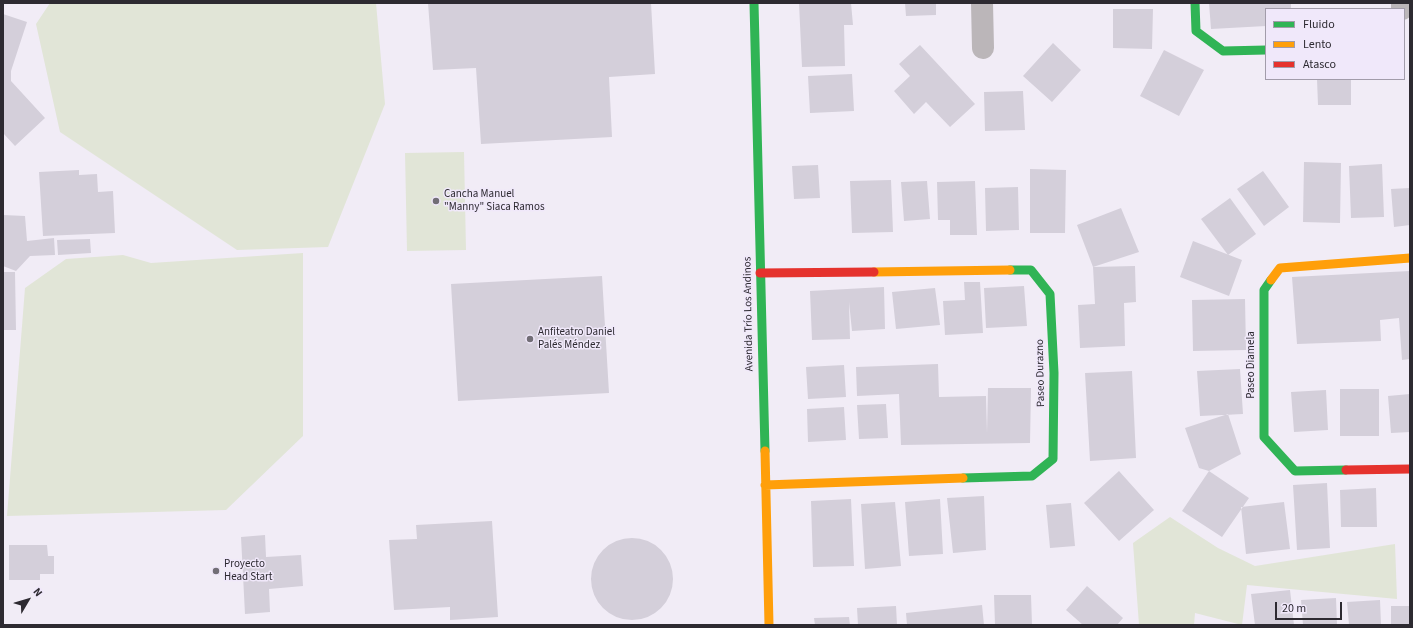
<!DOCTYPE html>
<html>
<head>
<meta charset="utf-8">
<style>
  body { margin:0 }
  #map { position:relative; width:1413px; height:628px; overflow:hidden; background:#f1ecf6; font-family:"Source Sans 3",sans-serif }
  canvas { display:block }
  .frame { position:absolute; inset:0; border:4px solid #2d2a31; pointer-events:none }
  .legend { position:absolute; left:1265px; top:8px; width:140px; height:72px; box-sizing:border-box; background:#f0e8fa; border:1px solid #a29caa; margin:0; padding:5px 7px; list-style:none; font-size:12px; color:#2d2a31 }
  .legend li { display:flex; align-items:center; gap:8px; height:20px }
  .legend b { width:20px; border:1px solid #a29caa }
  .north { position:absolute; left:8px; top:580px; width:40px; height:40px; -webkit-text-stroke:3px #f0e8fa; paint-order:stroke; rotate:52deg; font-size:11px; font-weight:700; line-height:16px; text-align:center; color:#2d2a31 }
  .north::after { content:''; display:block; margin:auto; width:14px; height:18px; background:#2d2a31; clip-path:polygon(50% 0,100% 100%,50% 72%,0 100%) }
  .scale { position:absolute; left:1275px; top:602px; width:67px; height:18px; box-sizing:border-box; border:2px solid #2d2a31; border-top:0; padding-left:5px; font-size:12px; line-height:14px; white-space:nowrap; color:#2d2a31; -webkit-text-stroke:3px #f0e8fa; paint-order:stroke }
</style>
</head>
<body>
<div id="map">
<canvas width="1413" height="628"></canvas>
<div class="frame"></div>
<ul class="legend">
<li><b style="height:5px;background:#30b455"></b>Fluido</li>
<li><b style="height:5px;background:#ff9f0a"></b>Lento</li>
<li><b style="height:5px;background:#e5322d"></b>Atasco</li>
</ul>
<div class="north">N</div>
<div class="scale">20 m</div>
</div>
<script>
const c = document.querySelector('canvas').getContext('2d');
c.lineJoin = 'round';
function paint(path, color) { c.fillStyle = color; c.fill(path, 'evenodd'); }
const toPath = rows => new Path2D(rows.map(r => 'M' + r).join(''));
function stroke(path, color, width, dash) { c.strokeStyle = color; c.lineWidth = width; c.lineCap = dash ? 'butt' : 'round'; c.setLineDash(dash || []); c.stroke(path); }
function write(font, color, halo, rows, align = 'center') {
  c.font = font + ' "Source Sans 3",sans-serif'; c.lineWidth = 3; c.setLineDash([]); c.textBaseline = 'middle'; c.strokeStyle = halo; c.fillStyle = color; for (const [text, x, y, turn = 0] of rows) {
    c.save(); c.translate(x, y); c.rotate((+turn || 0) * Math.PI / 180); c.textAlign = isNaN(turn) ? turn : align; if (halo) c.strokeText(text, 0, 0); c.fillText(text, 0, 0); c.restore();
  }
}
paint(toPath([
  [50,3,376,3,385,104,328,247,237,250,60,132,36,24],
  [464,152,466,250,407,251,405,153],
  [303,253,303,436,226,510,7,516,25,288,66,259,123,255,151,263],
  [1170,517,1218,548,1255,566,1395,544,1397,599,1247,585,1242,625,1195,613,1194,625,1139,625,1133,543]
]), '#e1e5d7');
paint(toPath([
  [428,3,651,3,655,74,609,77,612,137,481,144,476,68,433,70],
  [799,3,851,3,853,25,844,25,845,66,802,67],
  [905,3,936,3,936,15,906,16],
  [1209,3,1291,3,1291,9,1266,9,1266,26,1211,29],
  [1113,9,1153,9,1152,49,1113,48],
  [3,14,27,22,11,71,11,81,45,118,15,146,3,133],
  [1053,43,1081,70,1052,102,1023,76],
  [920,45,975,104,950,127,926,102,914,114,894,91,910,76,899,64],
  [1164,50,1204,70,1179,116,1140,96],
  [852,74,854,111,810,113,808,76],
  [1317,79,1351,79,1351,105,1318,105],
  [1023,91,1025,130,985,131,984,92],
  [1304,162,1341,163,1340,223,1303,222],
  [1382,164,1384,217,1351,218,1349,166],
  [818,165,820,198,794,199,792,166],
  [1030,169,1066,170,1065,233,1030,233],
  [79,170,79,175,97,174,98,192,113,191,115,233,43,236,39,172],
  [1263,171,1289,207,1264,226,1237,189],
  [891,180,893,232,852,233,850,181],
  [927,181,930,219,904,221,901,182],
  [975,181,977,235,950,235,950,220,938,220,937,182],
  [1018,187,1019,230,986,231,985,188],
  [1410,188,1410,225,1394,227,1391,189],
  [1230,198,1256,234,1228,255,1201,219],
  [1121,208,1139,252,1093,267,1077,225],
  [3,215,25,216,27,241,54,238,55,255,30,256,16,271,3,266],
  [90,239,91,253,58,255,57,240],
  [1193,241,1242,260,1229,296,1180,277],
  [1135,266,1136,302,1124,303,1125,346,1080,348,1078,305,1095,304,1093,267],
  [1410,271,1410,359,1402,360,1399,318,1380,320,1381,341,1297,344,1292,277],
  [3,272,15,272,16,330,3,330],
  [602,276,609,393,458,401,451,284],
  [964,282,980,282,983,333,945,335,943,301,965,300],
  [1024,286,1027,326,986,328,984,288],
  [884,287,885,329,852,331,849,302,850,339,812,340,810,291],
  [935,288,940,325,896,329,892,292],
  [1245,299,1246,350,1193,351,1192,300],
  [938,364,939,397,986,396,987,433,988,388,1031,388,1030,443,901,445,899,394,857,396,856,367],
  [844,365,846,397,808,399,806,367],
  [1240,369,1243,414,1200,416,1197,371],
  [1132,371,1136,458,1090,461,1085,373],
  [1340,389,1379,389,1379,436,1340,436],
  [1326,390,1328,430,1294,432,1291,392],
  [1410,394,1410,432,1391,433,1388,396],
  [886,404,888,438,859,439,857,405],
  [844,407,846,440,808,442,807,409],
  [1228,414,1241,454,1209,471,1199,468,1185,428],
  [1119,471,1154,510,1119,541,1084,503],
  [1209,471,1249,498,1222,537,1182,511],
  [1327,483,1330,548,1297,550,1293,485],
  [1376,488,1377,527,1341,527,1340,490],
  [984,496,986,550,953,553,947,498],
  [851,499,854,566,813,567,811,501],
  [940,499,943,554,909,556,905,502],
  [895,502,901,566,865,569,861,504],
  [1284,502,1290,549,1246,554,1241,507],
  [1071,503,1075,546,1050,548,1046,505],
  [492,521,498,617,450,620,450,607,394,610,389,540,417,539,416,525],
  [265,535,266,557,301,555,303,586,269,589,270,612,245,614,241,537],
  '591 579a41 41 0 1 1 82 0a41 41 0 1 1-82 0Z',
  [9,545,47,545,48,556,54,556,54,574,40,574,40,580,9,580],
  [1087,586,1123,618,1117,625,1083,625,1066,610],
  [1290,590,1294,625,1255,625,1251,594],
  [994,595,1031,595,1032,625,995,625],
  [1336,598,1337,625,1303,625,1301,600],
  [1380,600,1381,625,1349,625,1347,602],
  [982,605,984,625,907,625,906,613],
  [896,606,897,625,858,625,857,608],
  [1391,606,1410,606,1410,625,1391,625],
  [849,617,850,625,815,625,814,618]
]), '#d4cfda');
stroke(toPath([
  [982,3,983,48],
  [1402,3,1402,9]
]), '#bbb6b9', 22);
stroke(toPath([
  [754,3,765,451],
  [1195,3,1196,31,1223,51,1266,50],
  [1271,280,1264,290,1264,437,1295,471,1346,470],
  [963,478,1032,476,1053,459,1054,373,1050,294,1031,270,1010,270]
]), '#30b455', 9);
stroke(toPath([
  [874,272,1010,270],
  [1271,280,1280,268,1410,258],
  [765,451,769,625],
  [765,485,963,478]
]), '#ff9f0a', 9);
stroke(toPath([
  [760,273,874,272],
  [1346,470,1410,469]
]), '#e5322d', 9);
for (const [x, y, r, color] of [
  [436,201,4,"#726e76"],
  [530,339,4,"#726e76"],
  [216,571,4,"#726e76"]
]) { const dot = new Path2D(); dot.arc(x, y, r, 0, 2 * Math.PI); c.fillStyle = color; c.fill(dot); stroke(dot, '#f0e8fa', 1.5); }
write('11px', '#2d2a31', '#f0e8fa', [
  ["Cancha Manuel",444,195],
  ["\"Manny\" Siaca Ramos",444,208],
  ["Anfiteatro Daniel",538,333],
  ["Palés Méndez",538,346],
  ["Proyecto",224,565],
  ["Head Start",224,578]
], 'left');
write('11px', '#2d2a31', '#f0e8fa', [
  ["Avenida Trío Los Andinos",749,314,-91],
  ["Paseo Diamela",1252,365,-90],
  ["Paseo Durazno",1041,373,-91]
]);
</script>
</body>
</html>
